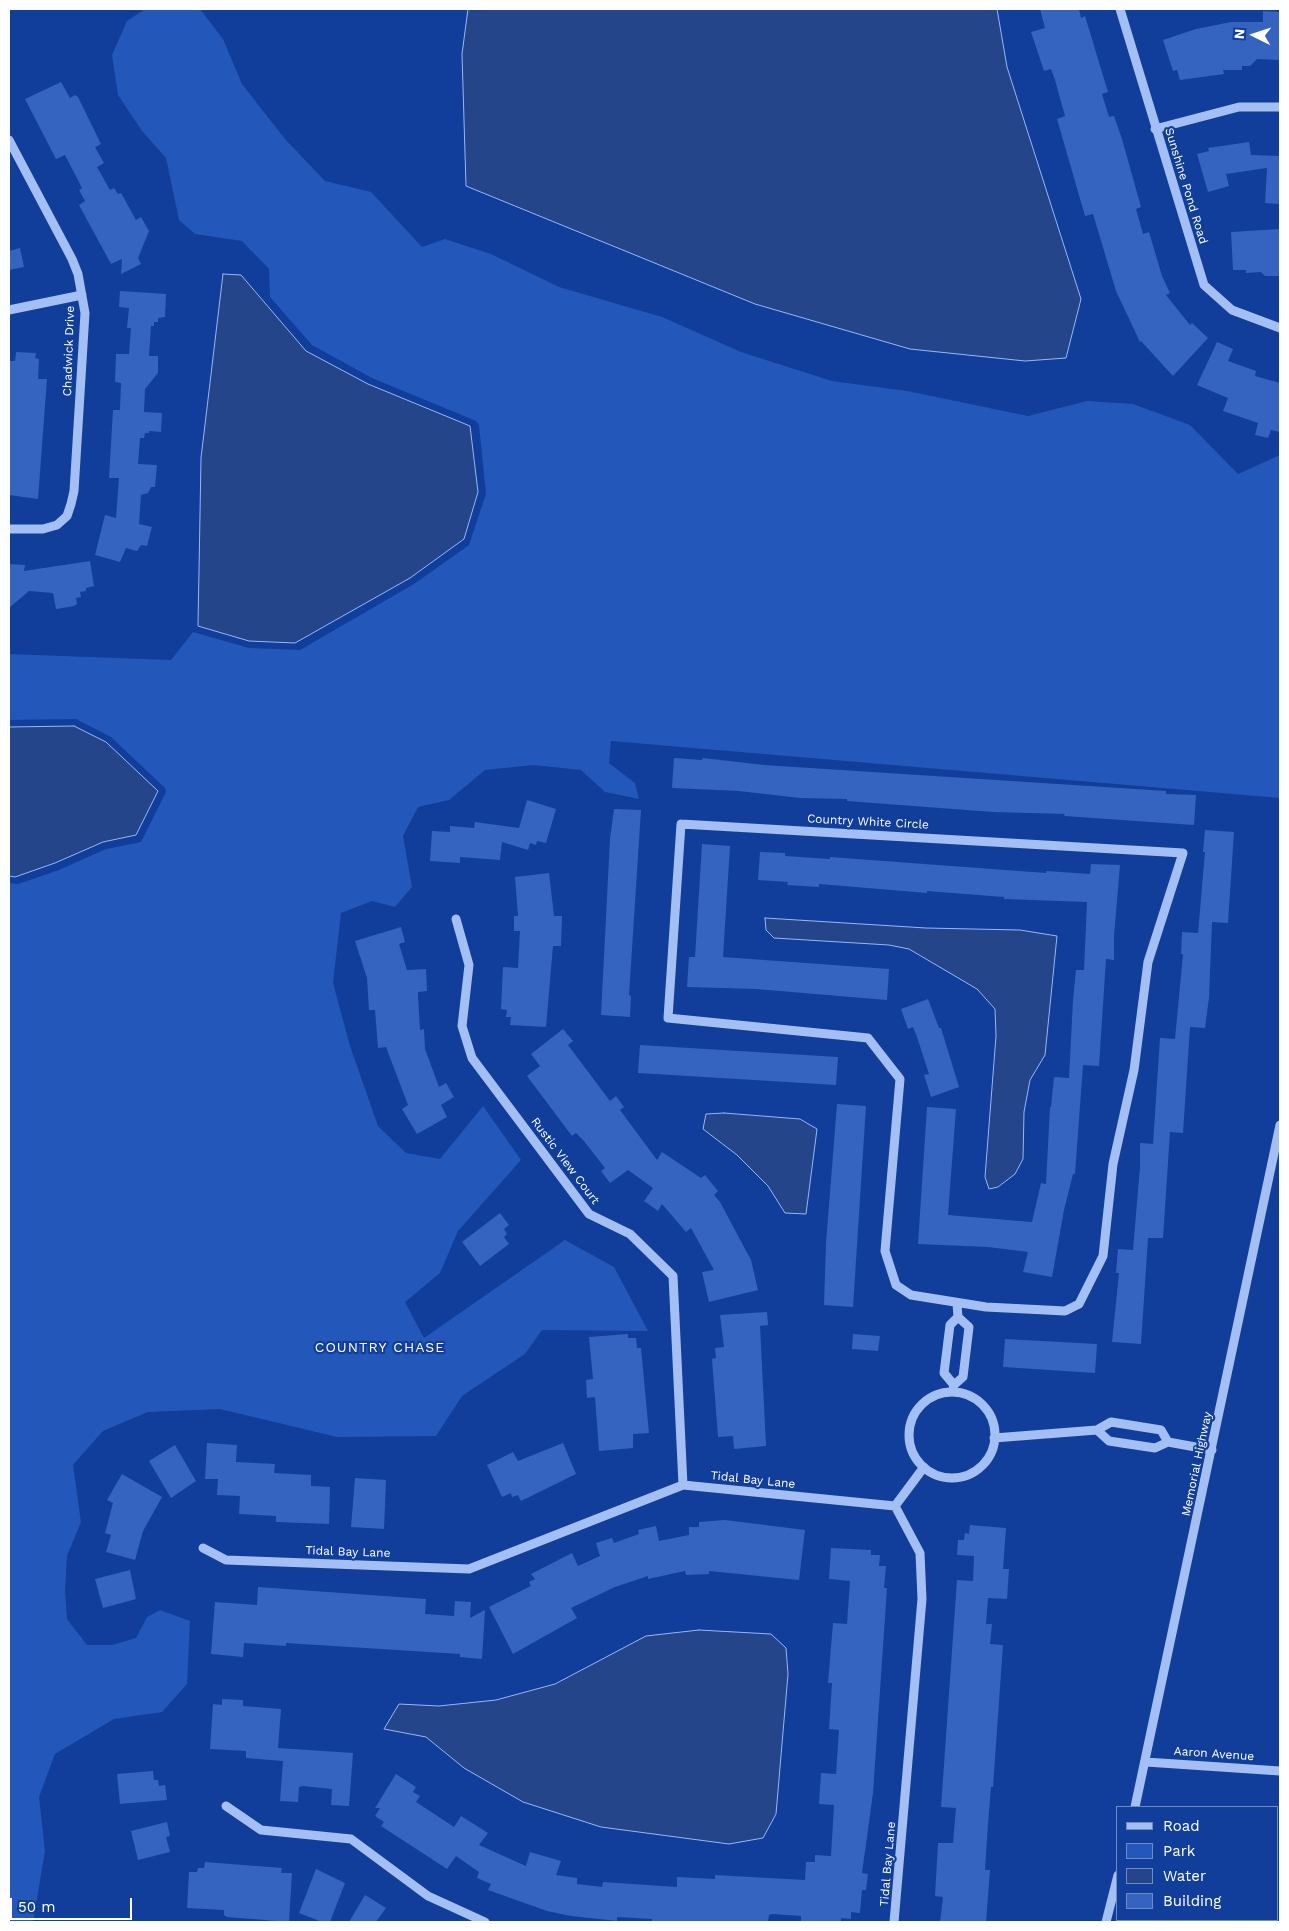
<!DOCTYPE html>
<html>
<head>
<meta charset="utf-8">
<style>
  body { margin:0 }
  #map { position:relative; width:1289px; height:1931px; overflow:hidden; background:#103e9a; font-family:"Work Sans",sans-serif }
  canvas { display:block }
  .frame { position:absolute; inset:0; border:10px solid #fff; pointer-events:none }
  .legend { position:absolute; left:1116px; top:1806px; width:162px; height:115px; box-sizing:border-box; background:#103e9a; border:1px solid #708bc2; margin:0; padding:6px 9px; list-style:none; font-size:15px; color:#fff }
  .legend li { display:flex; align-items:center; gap:10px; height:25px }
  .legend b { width:25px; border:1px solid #708bc2 }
  .north { position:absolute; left:1229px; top:10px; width:50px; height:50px; -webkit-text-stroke:4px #103e9a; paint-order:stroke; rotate:274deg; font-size:14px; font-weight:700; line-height:20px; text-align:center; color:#fff }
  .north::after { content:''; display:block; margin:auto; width:18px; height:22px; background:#fff; clip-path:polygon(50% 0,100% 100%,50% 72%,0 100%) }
  .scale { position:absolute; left:10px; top:1898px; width:122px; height:22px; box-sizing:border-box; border:2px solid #fff; border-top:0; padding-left:6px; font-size:15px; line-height:18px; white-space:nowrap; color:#fff; -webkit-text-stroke:4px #103e9a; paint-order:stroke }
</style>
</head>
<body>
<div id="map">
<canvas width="1289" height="1931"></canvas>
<div class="frame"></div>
<ul class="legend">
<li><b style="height:6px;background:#a3bff4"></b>Road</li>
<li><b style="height:14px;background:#2357b9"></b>Park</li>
<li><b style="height:14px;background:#25458b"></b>Water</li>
<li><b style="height:14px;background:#3464c0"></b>Building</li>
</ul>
<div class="north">N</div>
<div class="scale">50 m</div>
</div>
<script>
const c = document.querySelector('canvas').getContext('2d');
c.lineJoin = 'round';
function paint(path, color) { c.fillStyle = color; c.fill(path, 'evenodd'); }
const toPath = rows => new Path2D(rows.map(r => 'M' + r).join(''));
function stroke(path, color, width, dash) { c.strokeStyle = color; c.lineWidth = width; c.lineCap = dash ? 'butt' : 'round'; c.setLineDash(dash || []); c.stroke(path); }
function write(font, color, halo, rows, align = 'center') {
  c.font = font + ' "Work Sans",sans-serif'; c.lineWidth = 4.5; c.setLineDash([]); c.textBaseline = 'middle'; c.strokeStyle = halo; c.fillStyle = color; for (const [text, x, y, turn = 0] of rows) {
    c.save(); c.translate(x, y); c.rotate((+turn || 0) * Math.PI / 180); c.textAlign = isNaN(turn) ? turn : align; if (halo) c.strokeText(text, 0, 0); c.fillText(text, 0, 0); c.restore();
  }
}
paint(toPath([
  [145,9,200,9,223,39,242,84,285,139,325,181,371,192,422,247,445,239,491,254,559,287,662,317,741,352,832,381,907,391,1028,416,1087,401,1133,404,1190,425,1238,474,1280,455,1280,798,611,741,609,763,635,783,639,799,605,792,581,770,533,765,485,770,449,800,418,807,403,836,412,887,395,907,372,901,341,913,333,983,350,1046,378,1126,406,1153,440,1159,483,1106,521,1160,458,1231,440,1273,405,1302,424,1338,565,1240,614,1267,648,1331,542,1330,525,1354,462,1396,436,1436,337,1437,220,1409,148,1412,103,1431,73,1465,81,1522,67,1556,65,1591,67,1619,87,1645,112,1645,136,1638,147,1617,160,1610,190,1621,187,1684,162,1712,114,1719,55,1754,39,1797,45,1851,33,1922,9,1922,9,883,18,884,59,870,106,849,141,842,166,792,165,788,111,737,76,719,9,720,9,654,171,660,193,632,249,648,300,650,414,584,469,545,486,494,479,425,476,421,372,378,312,345,270,297,269,269,242,241,195,234,179,220,166,158,142,131,118,95,112,55,127,21]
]), '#2357b9');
const water = toPath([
  [468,9,997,9,1007,67,1081,299,1066,358,1025,361,910,349,755,304,466,186,462,54,468,9],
  [223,274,241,275,306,351,368,384,470,426,478,492,464,539,410,578,295,643,249,641,198,626,201,458,223,274],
  [74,726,106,742,158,791,136,835,103,842,55,863,15,877,9,876,9,727,74,726],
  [765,918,926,928,1020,930,1057,936,1045,1055,1030,1080,1024,1112,1023,1159,1015,1174,998,1187,989,1189,985,1177,996,1036,995,1009,977,989,909,949,889,945,774,938,766,930,765,918],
  [724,1113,800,1119,817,1129,806,1214,785,1213,768,1186,737,1155,703,1129,706,1114,724,1113],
  [699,1630,771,1634,786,1648,788,1674,776,1814,763,1838,729,1844,601,1827,523,1802,464,1768,426,1737,384,1729,399,1704,439,1706,496,1700,555,1684,646,1636,699,1630]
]);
paint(water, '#25458b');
stroke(water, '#95b8f8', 1);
paint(toPath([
  [1040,9,1079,9,1081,18,1085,16,1108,92,1102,94,1109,117,1114,116,1122,139,1141,207,1136,209,1143,234,1149,232,1162,276,1170,293,1166,295,1190,325,1192,323,1208,338,1173,376,1141,341,1140,342,1116,291,1093,214,1085,216,1057,119,1065,116,1055,80,1051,69,1044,71,1031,32,1045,28],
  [1263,11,1280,12,1280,60,1257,59,1250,66,1242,66,1242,70,1223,70,1224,74,1180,80,1177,70,1173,71,1163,40,1196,29,1231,22,1263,22],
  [61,82,70,98,75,95,78,97,101,144,95,147,104,163,97,167,110,190,114,188,118,194,121,193,136,220,141,217,149,231,138,258,141,264,121,274,122,259,111,264,79,205,85,201,79,190,82,188,65,155,56,159,25,99],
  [1249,142,1251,155,1280,156,1280,204,1265,203,1267,168,1226,174,1229,186,1208,192,1197,154,1209,151,1208,148],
  [1280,229,1280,276,1265,276,1261,272,1246,273,1246,270,1233,270,1231,232],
  [20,248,24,267,9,270,9,251],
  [120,291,166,294,165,317,158,318,158,322,154,322,154,326,151,326,149,356,158,356,158,373,145,389,144,412,162,413,161,432,149,431,149,433,145,433,144,438,140,438,138,464,157,465,155,487,151,487,148,493,141,495,139,524,152,527,147,546,141,545,137,551,126,548,120,562,95,555,105,515,116,518,119,478,109,478,113,410,120,410,121,383,115,382,116,354,129,354,131,328,127,328,129,308,119,307],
  [1217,342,1233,349,1228,361,1256,371,1255,376,1280,383,1280,432,1271,430,1268,438,1255,435,1258,423,1223,411,1228,398,1197,385],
  [16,352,36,353,35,358,39,359,38,379,47,379,38,499,9,495,9,361,15,361],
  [90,561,94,586,86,588,86,591,80,592,81,597,76,598,77,604,74,606,56,609,53,593,29,591,9,608,9,564,25,565,24,571],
  [674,758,702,760,703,758,764,765,1166,791,1166,794,1196,795,1194,825,1064,816,1065,814,993,812,847,801,847,799,800,798,739,791,672,788],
  [527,800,556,809,546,843,537,841,536,845,530,843,528,850,502,842,500,860,460,857,460,863,430,861,432,831,450,832,450,826,474,828,475,822,519,828],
  [614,809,641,810,629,995,631,996,630,1017,601,1015,610,839],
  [1205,830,1234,832,1228,923,1212,922,1209,998,1205,1028,1190,1027,1183,1133,1170,1132,1163,1238,1148,1238,1141,1344,1112,1342,1119,1273,1116,1273,1118,1249,1133,1250,1140,1167,1140,1143,1153,1144,1160,1038,1175,1039,1183,954,1181,954,1182,932,1198,933,1205,852,1203,852],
  [702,844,730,846,723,957,889,969,887,1000,756,989,687,987,689,957,695,957],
  [760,852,785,853,785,856,830,859,830,857,1046,873,1046,871,1090,874,1091,864,1120,865,1114,936,1114,960,1106,959,1099,1066,1083,1065,1075,1174,1073,1174,1064,1210,1052,1277,1023,1272,1028,1252,988,1247,918,1244,927,1107,956,1109,948,1215,1032,1222,1041,1183,1046,1184,1050,1107,1051,1107,1054,1077,1069,1078,1073,1000,1076,970,1084,970,1087,902,1004,899,1004,897,927,891,927,893,819,884,819,887,787,885,788,882,758,880],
  [549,873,554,916,562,916,561,946,553,946,546,1027,510,1025,511,1017,506,1017,507,1010,501,1009,503,967,518,968,520,931,514,931,514,916,518,916,515,877],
  [401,927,405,942,399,944,407,970,426,969,427,991,418,992,418,996,420,1030,424,1029,425,1049,439,1087,446,1083,454,1097,441,1105,447,1117,417,1134,402,1109,408,1105,386,1047,378,1048,375,1010,369,1010,367,978,355,941],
  [928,999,939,1028,941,1028,959,1087,931,1097,924,1075,929,1074,917,1037,913,1027,908,1029,901,1009],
  [563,1029,573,1041,568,1045,610,1101,616,1096,624,1107,620,1110,657,1160,662,1152,701,1178,705,1175,718,1191,714,1195,720,1202,751,1260,758,1290,709,1302,702,1272,714,1270,691,1228,686,1232,662,1204,658,1211,644,1201,653,1188,628,1170,610,1183,601,1171,605,1168,584,1141,576,1133,572,1136,527,1076,540,1066,531,1054],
  [640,1045,838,1057,836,1085,638,1073],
  [837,1104,866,1106,853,1307,824,1305,826,1243],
  [500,1213,509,1225,504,1229,507,1234,504,1237,509,1244,480,1266,462,1242],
  [767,1312,768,1325,760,1326,766,1446,734,1449,733,1436,718,1437,712,1359,716,1358,715,1348,724,1347,720,1315],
  [628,1334,628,1338,636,1338,637,1348,641,1348,649,1433,633,1434,633,1448,599,1451,595,1397,587,1398,586,1380,593,1379,589,1337],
  [853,1334,880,1336,878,1351,852,1349],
  [1005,1339,1097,1344,1095,1373,1003,1367],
  [207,1443,237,1445,236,1462,275,1464,274,1473,311,1475,311,1486,330,1487,329,1524,276,1522,276,1516,239,1514,240,1496,217,1495,218,1479,205,1479],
  [563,1443,576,1474,521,1501,518,1495,512,1497,511,1493,502,1497,487,1465,513,1452,518,1461],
  [175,1445,196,1481,171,1498,149,1461],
  [122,1474,162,1497,143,1531,135,1560,106,1552,111,1535,105,1533,113,1503,107,1500],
  [355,1478,386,1480,384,1529,351,1527],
  [725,1520,805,1530,799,1580,709,1571,709,1574,686,1575,685,1571,648,1579,648,1576,615,1587,571,1608,577,1618,513,1654,489,1607,531,1586,529,1582,535,1579,531,1574,572,1553,578,1566,600,1556,596,1543,612,1538,614,1543,639,1534,638,1530,656,1526,659,1541,689,1535,689,1527,699,1527,699,1522],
  [970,1525,1006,1528,1003,1569,1009,1569,1007,1599,988,1598,986,1624,992,1624,990,1644,1003,1645,993,1787,991,1787,988,1824,985,1870,990,1870,986,1922,940,1922,943,1897,935,1896,938,1843,953,1843,956,1808,941,1807,957,1580,973,1581,974,1556,957,1555,958,1540,964,1540,965,1533,969,1534],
  [831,1548,871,1550,871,1555,880,1555,879,1566,886,1566,884,1588,887,1588,873,1793,862,1873,868,1874,866,1890,862,1890,860,1913,851,1912,851,1919,841,1918,841,1922,801,1922,801,1916,773,1914,769,1915,768,1922,652,1922,652,1919,617,1917,617,1921,571,1916,547,1911,488,1890,491,1884,477,1878,479,1872,456,1856,447,1869,381,1826,384,1822,375,1816,380,1808,375,1808,396,1774,416,1787,413,1792,420,1796,416,1802,454,1827,461,1816,488,1833,479,1845,526,1866,530,1852,561,1861,556,1875,577,1878,577,1884,602,1887,603,1882,677,1887,677,1877,715,1879,715,1875,805,1880,806,1862,815,1862,815,1855,831,1856,834,1805,819,1804,821,1773,836,1774,839,1730,829,1729,832,1683,828,1683,833,1623,847,1624,850,1581,829,1579],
  [130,1570,136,1599,103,1608,95,1579],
  [258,1587,426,1599,425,1614,454,1616,455,1601,471,1602,470,1618,485,1610,482,1659,460,1657,460,1654,286,1643,286,1646,244,1643,243,1657,211,1654,215,1602,257,1605],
  [222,1699,243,1700,243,1706,281,1709,278,1748,353,1753,349,1806,331,1805,332,1789,303,1786,299,1787,298,1802,280,1801,283,1761,246,1758,246,1751,210,1749,213,1704,222,1705],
  [153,1771,154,1780,158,1780,159,1786,165,1785,167,1800,120,1804,117,1774],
  [167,1822,170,1836,166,1837,170,1852,138,1860,131,1831],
  [205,1862,282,1868,281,1873,292,1873,289,1922,227,1917,224,1915,224,1910,187,1908,189,1872,197,1872,198,1868,204,1868],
  [316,1869,345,1883,330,1922,322,1922,299,1913],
  [365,1895,386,1908,376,1922,349,1922]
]), '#3464c0');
stroke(toPath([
  [1120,9,1204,285,1232,310,1280,328],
  [1155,129,1239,107,1280,107],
  [9,140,72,259,78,274,85,313,74,491,71,504,67,516,57,525,43,529,9,529],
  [9,310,82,295],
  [681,824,1183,853,1148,962,1134,1070,1113,1164,1103,1256,1079,1304,1065,1311,986,1307,911,1295,896,1285,885,1251,900,1079,868,1038,668,1018,681,824],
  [456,919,469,965,462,1026,472,1058,589,1214,630,1234,673,1276,683,1485],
  [954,1385,963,1377,969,1327,958,1317,957,1304],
  [953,1389,954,1385,944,1373,950,1325,958,1317],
  '909 1435a43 43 0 1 1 86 0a43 43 0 1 1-86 0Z',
  [1097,1430,1109,1441,1155,1448,1168,1442,1212,1450],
  [994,1438,1097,1430,1111,1422,1161,1430,1168,1442],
  [895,1506,924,1467],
  [203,1548,226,1560,469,1569,683,1485,895,1506,920,1553,922,1599,894,1922],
  [1146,1762,1280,1771],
  [226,1806,261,1830,351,1839,428,1896,485,1922],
  [1135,1807,1280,1125],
  [1106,1922,1118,1875]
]), '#a3bff4', 9);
write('12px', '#fff', '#103e9a', [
  ["Sunshine Pond Road",1186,186,73],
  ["Chadwick Drive",69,351,-88],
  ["Country White Circle",868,822,3],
  ["Rustic View Court",565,1161,53],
  ["Memorial Highway",1197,1464,-78],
  ["Tidal Bay Lane",753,1480,6],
  ["Tidal Bay Lane",348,1552,2],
  ["Aaron Avenue",1214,1754,4],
  ["Tidal Bay Lane",888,1864,-85]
]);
c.letterSpacing = '1px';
write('14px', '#fff', '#103e9a', [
  ["COUNTRY CHASE",380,1348]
]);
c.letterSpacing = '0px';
</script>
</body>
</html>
